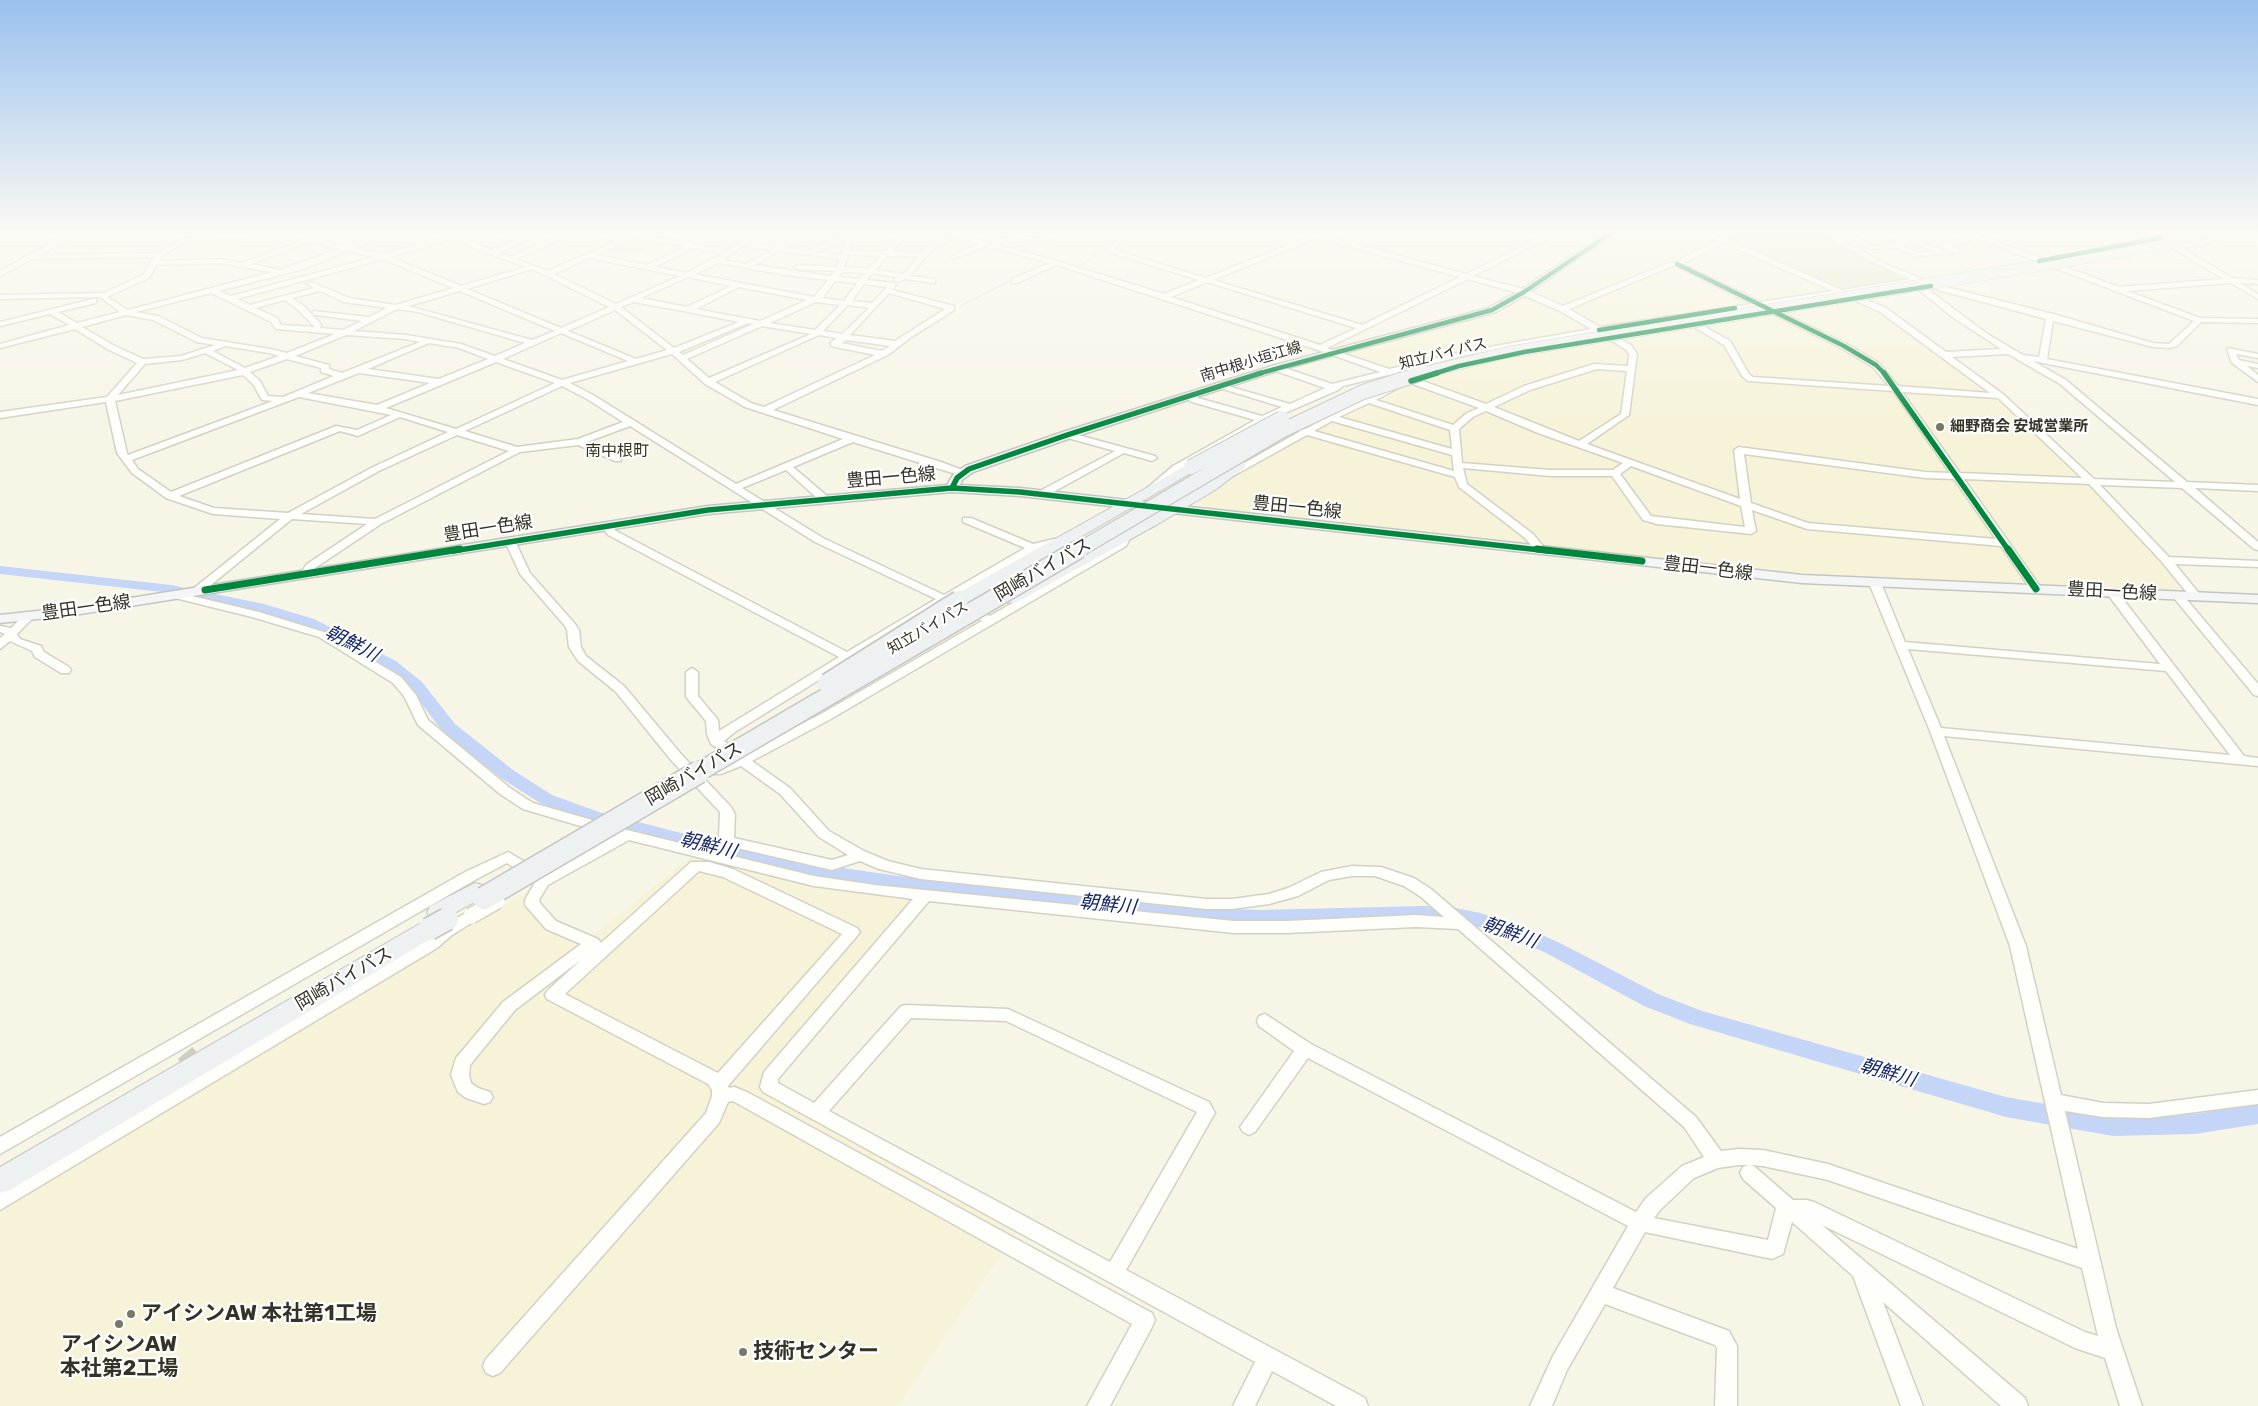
<!DOCTYPE html>
<html>
<head>
<meta charset="utf-8">
<style>
  body { margin:0 }
  canvas { display:block; background:#f7f5e6 }
</style>
</head>
<body>
<canvas width="2258" height="1406"></canvas>
<script>
const c = document.querySelector('canvas').getContext('2d');
c.lineJoin = 'round';
function paint(path, color) { c.fillStyle = color; c.fill(path, 'evenodd'); }
const toPath = rows => new Path2D(rows.map(r => 'M' + r).join(''));
function stroke(path, color, width, dash) { c.strokeStyle = color; c.lineWidth = width; c.lineCap = dash ? 'butt' : 'round'; c.setLineDash(dash || []); c.stroke(path); }
function write(font, color, halo, rows, align = 'center') {
  c.font = font + ' Rubik,"Noto Sans JP",sans-serif'; c.lineWidth = 4.5; c.setLineDash([]); c.textBaseline = 'middle'; c.strokeStyle = halo; c.fillStyle = color; for (const [text, x, y, turn = 0] of rows) {
    c.save(); c.translate(x, y); c.rotate((+turn || 0) * Math.PI / 180); c.textAlign = isNaN(turn) ? turn : align; if (halo) c.strokeText(text, 0, 0); c.fillText(text, 0, 0); c.restore();
  }
}
paint(toPath([
  [1616,233,1702,233,1878,309,2000,398,2087,479,2183,587,2177,590,2013,582,1790,575,1209,510,1198,501,1239,474,1319,428,1424,380,1343,352,1465,321,1506,308],
  [693,855,915,897,917,902,758,1086,1019,1228,898,1406,0,1406,0,1208,534,887,547,929,581,945]
]), '#f6f3d8');
paint(toPath([
  [1738,233,1821,233,1905,279,1841,292,1723,240],
  [632,240,657,244,635,255,607,251]
]), '#e9e5c8');
stroke(toPath([
  [1061,263,1078,266,1085,263,1098,252,1106,250,1121,234],
  [1028,272,1047,263],
  [962,305,1014,279]
]), '#c5d5f7', 1);
paint(toPath([
  [0,566,171,585,264,604,314,619,396,661,422,682,455,724,513,770,552,795,599,812,716,842,822,865,898,876,1207,908,1260,910,1422,906,1456,908,1480,913,1529,929,1560,943,1658,994,1702,1011,2006,1097,2113,1116,2195,1114,2258,1104,2258,1124,2195,1134,2113,1136,2006,1117,1690,1024,1644,1006,1546,953,1515,939,1478,927,1456,922,1422,920,1260,924,1207,922,898,890,822,879,716,854,588,821,540,803,501,778,443,732,410,688,384,667,304,625,261,612,171,593,0,574,0,566]
]), '#c5d5f7');
stroke(toPath([
  [185,1053,199,1070]
]), '#d0cec0', 19, [19, 9]);
const minor = toPath([
  [68,233,77,233,40,255,158,253,179,241,193,236,263,233,241,239,194,240,183,243,162,256,159,261,220,259,242,263,323,233,335,233,315,240,346,246,379,233,389,233,354,248,383,254,449,236,444,233,472,233,461,237,491,250,514,241,475,233,492,233,521,238,532,233,542,233,498,253,509,257,564,233,574,233,516,259,548,271,617,241,576,233,594,233,623,238,634,233,643,233,641,235,677,241,692,233,701,233,685,242,728,250,751,233,759,233,747,243,776,246,799,233,807,233,784,247,809,251,837,237,808,233,956,233,1060,262,1164,294,1199,280,1108,252,1108,250,1121,233,1128,233,1114,250,1206,278,1310,236,1304,233,1320,234,1466,274,1550,233,1559,233,1473,276,1527,290,1563,306,1669,263,1676,262,1717,240,1699,233,1710,233,1722,238,1730,233,1739,233,1728,240,1842,290,1910,279,1879,265,1820,233,1829,233,1883,263,1934,284,2053,314,2153,343,2169,344,2194,321,1963,233,1973,233,2119,287,2224,279,2172,248,2164,246,2173,243,2202,241,2225,233,2236,233,2203,245,2181,247,2232,278,2258,280,2258,284,2240,283,2258,294,2258,299,2231,283,2127,291,2200,318,2258,319,2258,323,2201,322,2177,346,2170,348,2153,347,2053,321,2047,359,2258,399,2258,405,2033,361,2066,380,2187,482,2258,485,2258,491,2195,488,2258,542,2258,550,2254,549,2182,488,2100,485,2169,557,2258,561,2258,567,2175,564,2202,597,2196,600,2192,599,2162,562,2089,484,1964,479,2042,589,2036,592,2032,591,2001,546,1807,529,1752,510,1756,531,1751,534,1657,524,1643,520,1612,476,1550,476,1463,468,1467,484,1533,534,1546,550,1541,553,1537,552,1525,538,1459,487,1455,477,1307,435,1233,476,1230,477,1225,474,1299,432,1300,429,1305,429,1361,400,1362,397,1368,397,1395,384,1402,386,1376,400,1453,425,1467,413,1479,408,1388,375,1343,386,1338,390,1271,419,1270,422,1264,422,1179,470,1152,493,1146,493,1146,489,1173,466,1255,420,1192,402,1185,398,1185,394,1191,394,1198,398,1262,416,1282,407,1213,386,1217,383,1290,404,1325,388,1273,370,1273,366,1279,366,1332,384,1380,372,1330,354,1057,265,1042,271,1018,283,1012,283,1012,279,1050,263,985,246,956,258,952,258,952,256,978,244,953,237,951,237,954,239,953,240,932,249,910,276,935,279,935,283,905,279,898,282,894,280,897,277,872,273,867,280,895,283,896,285,892,290,954,306,954,310,910,338,888,355,773,410,941,462,965,471,965,475,959,475,853,442,793,467,827,496,827,500,819,500,786,470,742,488,823,538,944,595,1025,548,963,522,963,518,971,518,1033,544,1063,537,1067,538,1067,542,1042,547,953,599,990,616,1118,542,1123,533,1131,533,1132,535,1126,546,829,720,752,761,790,788,829,831,864,851,888,861,921,869,1206,899,1232,899,1269,894,1288,888,1321,872,1352,866,1381,867,1414,878,1431,889,1696,1117,1721,1151,1738,1149,1763,1150,1828,1164,2078,1249,2010,946,1930,731,1869,583,1875,580,1881,583,1905,642,2160,664,2106,592,2108,590,2116,590,2244,756,2258,758,2258,766,1944,736,2026,946,2061,1095,2103,1103,2149,1104,2258,1090,2258,1104,2149,1118,2103,1117,2065,1111,2116,1328,2142,1406,2120,1406,2105,1358,2075,1348,1822,1225,2025,1398,2028,1406,2001,1406,1883,1302,1923,1406,1901,1406,1853,1276,1792,1222,1783,1254,1772,1259,1645,1232,1613,1288,1729,1331,1737,1346,1737,1406,1715,1406,1717,1348,1715,1345,1605,1304,1567,1370,1552,1406,1530,1406,1553,1356,1628,1226,1308,1058,1255,1132,1249,1135,1243,1132,1240,1127,1294,1051,1259,1026,1257,1021,1259,1016,1265,1014,1311,1044,1636,1212,1646,1198,1682,1166,1704,1157,1684,1127,1458,929,1416,927,1287,933,1234,933,929,901,778,1079,778,1083,814,1103,901,1006,907,1005,1008,1009,1209,1102,1215,1113,1212,1118,1126,1270,1365,1398,1368,1406,1336,1406,1272,1371,1255,1406,1233,1406,1255,1362,763,1092,760,1087,764,1072,913,899,814,886,629,840,548,885,539,900,540,903,556,921,598,939,601,943,691,862,709,862,733,869,857,928,860,932,857,936,728,1086,729,1088,734,1087,747,1092,1152,1313,1155,1320,1152,1327,1110,1406,1087,1406,1132,1324,733,1101,728,1102,719,1123,500,1373,493,1376,486,1373,483,1366,486,1359,706,1113,712,1096,712,1090,708,1084,547,999,545,995,547,991,582,959,515,1010,470,1065,469,1075,471,1083,478,1088,490,1092,493,1097,490,1102,484,1104,466,1098,458,1092,451,1075,456,1058,503,1002,581,944,546,929,525,905,525,900,535,882,507,863,475,880,0,1154,0,1137,465,872,508,852,546,874,614,836,523,809,500,794,418,725,404,696,393,683,319,637,252,617,171,597,169,595,175,592,259,612,327,633,401,677,416,695,428,720,510,788,525,798,533,803,627,830,814,876,875,885,1234,921,1287,921,1416,915,1444,917,1421,897,1404,886,1375,876,1352,876,1329,880,1298,896,1269,904,1232,909,1206,909,921,879,879,869,860,861,832,870,724,845,719,836,720,812,671,760,616,692,578,661,569,647,567,630,565,626,520,574,505,541,506,539,514,539,530,573,575,624,579,630,581,647,586,656,624,686,681,754,731,807,735,814,734,838,832,860,848,855,819,837,780,794,741,766,721,774,711,774,709,771,711,768,733,759,711,744,707,734,706,721,686,697,686,672,692,668,698,672,698,696,718,720,719,731,839,657,608,535,601,526,602,524,610,524,616,531,847,652,936,599,815,542,630,426,587,442,621,457,621,461,615,461,578,445,520,452,381,524,315,568,309,576,301,576,300,574,307,564,367,524,292,519,201,593,193,593,191,591,193,589,280,519,213,514,166,498,132,473,117,453,106,402,0,418,0,412,107,397,137,363,107,349,75,329,0,348,0,344,69,325,50,314,0,326,0,322,93,299,96,299,96,303,58,312,77,323,120,312,100,297,0,299,0,295,104,293,143,275,154,257,32,259,0,276,0,271,68,233],
  [905,237,951,237,928,247,923,252,892,252,905,237],
  [635,238,685,247,647,265,596,255,635,238],
  [847,238,841,255,817,252,847,238],
  [854,238,898,238,885,251,849,251,854,238],
  [1317,238,1460,277,1362,325,1213,280,1317,238],
  [454,239,481,251,526,267,461,286,390,257,454,239],
  [308,242,339,249,280,270,251,264,308,242],
  [1723,243,1833,291,1761,302,1682,264,1723,243],
  [742,246,771,250,746,264,723,260,742,246],
  [693,248,723,253,687,273,655,267,693,248],
  [347,251,375,257,231,296,219,291,303,269,347,251],
  [779,251,809,255,840,259,837,267,798,265,794,267,798,269,835,271,831,276,754,265,779,251],
  [848,255,881,256,868,269,844,267,848,255],
  [888,256,919,256,904,274,875,270,888,256],
  [589,258,680,276,616,304,554,274,589,258],
  [383,259,453,288,396,305,349,298,311,282,307,284,314,288,250,305,237,299,383,259],
  [220,263,272,272,128,310,107,297,149,278,156,265,220,263],
  [718,263,786,275,828,280,814,297,695,274,718,263],
  [1672,266,1676,266,1752,304,1600,327,1569,309,1672,266],
  [532,269,609,307,561,328,467,289,532,269],
  [842,272,865,273,860,279,838,277,842,272],
  [688,277,731,286,687,307,641,298,688,277],
  [1468,279,1521,294,1560,311,1591,329,1467,351,1389,369,1327,348,1468,279],
  [835,281,857,283,844,301,823,298,835,281],
  [1207,282,1356,328,1320,345,1171,297,1207,282],
  [1917,283,1924,286,1918,285,1918,289,1951,316,2001,349,1946,352,1886,308,1857,296,1850,298,1880,312,1990,393,1898,386,1879,363,1847,344,1768,306,1917,283],
  [864,284,887,287,872,303,852,301,864,284],
  [739,287,807,300,760,321,696,309,739,287],
  [1931,288,2046,319,2039,357,2023,355,1989,335,1931,292,1931,288],
  [320,291,344,302,387,308,369,317,313,311,313,315,316,315,362,321,343,330,320,328,321,324,304,306,292,298,320,291],
  [460,291,555,331,532,340,408,306,460,291],
  [211,293,271,322,276,329,335,334,287,353,270,349,202,338,158,316,136,312,211,293],
  [889,293,945,309,895,341,850,335,889,293],
  [285,300,298,310,315,327,281,325,277,318,256,308,285,300],
  [634,302,688,312,739,322,674,348,621,307,634,302],
  [816,302,840,305,815,330,770,323,816,302],
  [848,305,869,308,842,334,823,331,848,305],
  [1759,307,1841,348,1873,367,1889,386,1753,377,1749,374,1730,341,1696,322,1689,324,1724,345,1742,376,1748,381,1893,391,1950,473,1925,472,1739,447,1734,450,1740,499,1587,444,1629,415,1637,354,1631,345,1606,331,1759,307],
  [397,309,418,312,525,343,495,356,461,344,406,335,354,331,397,309],
  [615,310,667,350,636,359,568,331,615,310],
  [126,315,153,320,197,342,215,345,181,356,143,359,113,345,82,327,126,315],
  [748,323,753,324,683,355,679,352,748,323],
  [762,326,811,334,709,378,687,359,762,326],
  [1597,332,1625,349,1629,354,1628,366,1594,364,1524,386,1486,404,1398,372,1467,355,1597,332],
  [561,333,628,361,562,380,503,359,561,333],
  [346,335,406,339,420,342,342,373,329,369,329,365,295,356,346,335],
  [819,335,837,338,831,342,831,346,875,355,764,407,751,403,715,382,819,335],
  [846,340,890,346,882,351,841,343,846,340],
  [429,343,459,348,488,359,439,379,368,369,429,343],
  [225,346,269,353,279,356,245,368,213,351,225,346],
  [205,353,238,370,118,395,145,364,182,360,205,353],
  [672,354,705,384,745,407,843,439,736,484,593,395,570,383,672,354],
  [2008,354,2060,384,2175,482,2094,479,2003,394,1952,357,2008,354],
  [287,359,321,368,321,372,334,376,283,397,268,396,260,381,250,372,287,359],
  [496,362,555,383,456,429,386,408,496,362],
  [1597,369,1627,371,1621,414,1579,441,1494,407,1530,390,1597,369],
  [359,373,430,383,377,405,308,393,359,373],
  [243,375,253,384,262,400,273,401,128,455,127,453,115,401,243,375],
  [562,386,587,399,623,422,578,439,517,447,465,431,562,386],
  [1902,392,1998,398,2082,478,1960,473,1902,392],
  [299,397,391,415,357,430,336,426,171,492,138,469,132,460,299,397],
  [1369,403,1450,430,1452,449,1339,417,1369,403],
  [1486,411,1538,433,1623,463,1613,470,1550,470,1462,463,1459,429,1473,417,1486,411],
  [400,417,448,432,373,467,288,513,214,508,179,496,340,431,358,436,400,417],
  [1332,421,1452,455,1454,471,1314,431,1332,421],
  [457,435,509,451,375,519,301,514,379,471,457,435],
  [1744,454,1925,478,1954,479,1996,539,1808,523,1751,503,1744,454],
  [1631,466,1741,506,1745,527,1651,516,1620,474,1631,466],
  [945,603,982,621,821,714,743,754,724,741,735,732,848,662,858,663,860,660,857,657,945,603],
  [1908,649,2166,671,2230,755,1941,728,1908,649],
  [699,871,723,877,842,934,718,1073,565,994,699,871],
  [911,1018,1006,1021,1197,1112,1110,1262,829,1111,911,1018],
  [1738,1165,1748,1165,1743,1167,1740,1173,1743,1179,1776,1208,1768,1240,1654,1218,1660,1210,1694,1178,1718,1168,1738,1165],
  [1750,1165,1763,1166,1828,1180,2082,1268,2098,1336,2085,1332,1814,1202,1807,1200,1793,1200,1755,1167,1750,1165],
  [978,233,1004,233,1052,240,1049,242,978,233],
  [1133,233,1153,233,1144,237,1133,233],
  [1841,233,1850,233,1873,246,1888,245,1865,233,1874,233,1918,253,1932,251,1895,233,1904,233,1941,250,1948,250,1939,246,1939,244,1959,240,1948,236,1936,240,1923,233,1937,236,1956,233,1970,241,1949,246,1959,250,1959,252,1917,257,1896,248,1870,249,1841,233],
  [2164,233,2172,233,2161,240,2078,256,2075,254,2159,236,2164,233],
  [2228,348,2258,354,2258,358,2236,354,2239,360,2258,364,2258,368,2247,366,2258,375,2258,382,2232,363,2227,350,2228,348],
  [1067,432,1155,456,1157,458,1152,461,1124,453,1046,496,1038,496,1038,492,1115,451,1064,437,1062,435,1067,432],
  [2178,593,2182,594,2258,684,2258,696,2254,695,2174,598,2172,596,2178,593],
  [29,613,35,616,17,634,20,639,41,646,44,652,69,667,71,670,69,673,61,673,35,657,32,651,10,641,0,649,0,638,5,634,0,632,0,626,11,628,25,614,29,613],
  [471,910,476,912,479,916,476,920,452,935,437,948,0,1210,0,1192,427,940,437,931,429,921,432,917,437,915,442,917,448,923,471,910]
]);
const major = toPath([
  [1605,233,1615,233,1527,294,1496,312,1280,370,1071,438,973,472,962,480,960,485,1020,488,1802,575,2258,595,2258,603,1802,583,1020,496,952,492,708,514,74,615,0,623,0,615,74,607,708,506,947,485,953,475,965,466,1063,432,1272,366,1488,308,1521,290,1605,233]
]);
const highway = toPath([
  [1239,461,1244,462,1246,465,1244,468,1215,490,1158,524,1017,602,1011,603,1005,602,1003,598,1005,594,1148,518,1205,484,1234,462,1239,461],
  [1191,463,1198,467,1196,470,965,604,953,604,951,600,953,596,1191,463],
  [475,883,483,885,486,891,483,897,446,918,438,920,430,918,427,912,430,906,475,883],
  [429,921,437,923,440,929,437,935,10,1190,0,1193,0,1167,421,923,429,921]
]);
stroke(minor, '#d3d1c5', 3);
stroke(major, '#c4c5c2', 3);
stroke(highway, '#c4c5c2', 2);
paint(minor, '#fefefb');
paint(major, '#f4f6f6');
paint(highway, '#eef1f2');
const minorBridge = toPath([
  [471,916,497,901]
]);
const highwayBridgeFar3 = toPath([
  [1418,374,1509,352,2038,266,2149,247,2207,233]
]);
const highwayBridgeFar2 = toPath([
  [1191,467,1282,418],
  [1077,551,1281,431,1363,392,1423,373]
]);
const highwayBridgeFar1 = toPath([
  [827,683,959,600],
  [697,773,1079,549]
]);
const highwayBridge = toPath([
  [484,898,699,772],
  [429,929,447,919]
]);
stroke(minorBridge, '#d3d1c5', 18, []);
stroke(highwayBridgeFar3, '#c4c5c2', 12, []);
stroke(highwayBridgeFar2, '#c4c5c2', 16, []);
stroke(highwayBridgeFar1, '#c4c5c2', 21, []);
stroke(highwayBridge, '#c4c5c2', 25, []);
stroke(minorBridge, '#fefefb', 15);
stroke(highwayBridgeFar3, '#eef1f2', 11);
stroke(highwayBridgeFar2, '#eef1f2', 14);
stroke(highwayBridgeFar1, '#eef1f2', 18);
stroke(highwayBridge, '#eef1f2', 22);
stroke(toPath([
  [2039,261,2161,238],
  [1677,264,1844,346,1876,365,1885,374],
  [1599,330,1735,308],
  [1257,374,1492,310,1524,292,1611,233],
  [1433,374,1459,366,1524,352,1931,286]
]), '#00873e', 4.5);
stroke(toPath([
  [1884,373,2009,551],
  [1411,381,1437,373],
  [952,488,957,478,969,469,1067,435,1261,373],
  [453,551,708,510,952,488,1020,492,1549,551]
]), '#00873e', 5.5);
stroke(toPath([
  [1537,549,1642,561],
  [2008,549,2036,589],
  [205,590,460,549]
]), '#00873e', 7);
const sky = c.createLinearGradient(0, 0, 0, 430);
sky.addColorStop(0, '#9ac1ee');
sky.addColorStop(0.54, '#fbfaf4');
sky.addColorStop(1, '#fbfaf400');
c.fillStyle = sky;
c.fillRect(0, 0, 2258, 430);
for (const [x, y, r, color] of [
  [1940,427,5,"#79776a"],
  [131,1314,5,"#79776a"],
  [119,1324,5,"#79776a"],
  [743,1352,5,"#79776a"]
]) { const dot = new Path2D(); dot.arc(x, y, r, 0, 2 * Math.PI); c.fillStyle = color; c.fill(dot); stroke(dot, '#fff', 2); }
write('15px', '#353328', '#fff', [
  ["知立バイパス",1443,354,-14],
  ["南中根小垣江線",1251,362,-17],
  ["知立バイパス",928,628,-30]
]);
write('bold 15px', '#353328', '#fff', [
  ["細野商会 安城営業所",1950,427]
], 'left');
write('16px', '#38351d', '#fff', [
  ["南中根町",617,451]
]);
write('18px', '#353328', '#fff', [
  ["豊田一色線",891,478,-5],
  ["豊田一色線",1297,508,6],
  ["豊田一色線",488,529,-9],
  ["豊田一色線",1708,569,7],
  ["岡崎バイパス",1043,570,-30],
  ["豊田一色線",2112,592,3],
  ["豊田一色線",86,608,-8],
  ["岡崎バイパス",694,774,-30],
  ["岡崎バイパス",344,979,-30]
]);
write('italic 19px', '#152665', '#fff', [
  ["朝鮮川",352,644,27],
  ["朝鮮川",708,846,14],
  ["朝鮮川",1108,905,6],
  ["朝鮮川",1510,933,20],
  ["朝鮮川",1888,1073,16]
]);
write('bold 21px', '#353328', '#fff', [
  ["アイシンAW 本社第1工場",141,1314],
  ["アイシンAW",119,1345,"center"],
  ["本社第2工場",119,1369,"center"],
  ["技術センター",753,1352]
], 'left');
</script>
</body>
</html>
